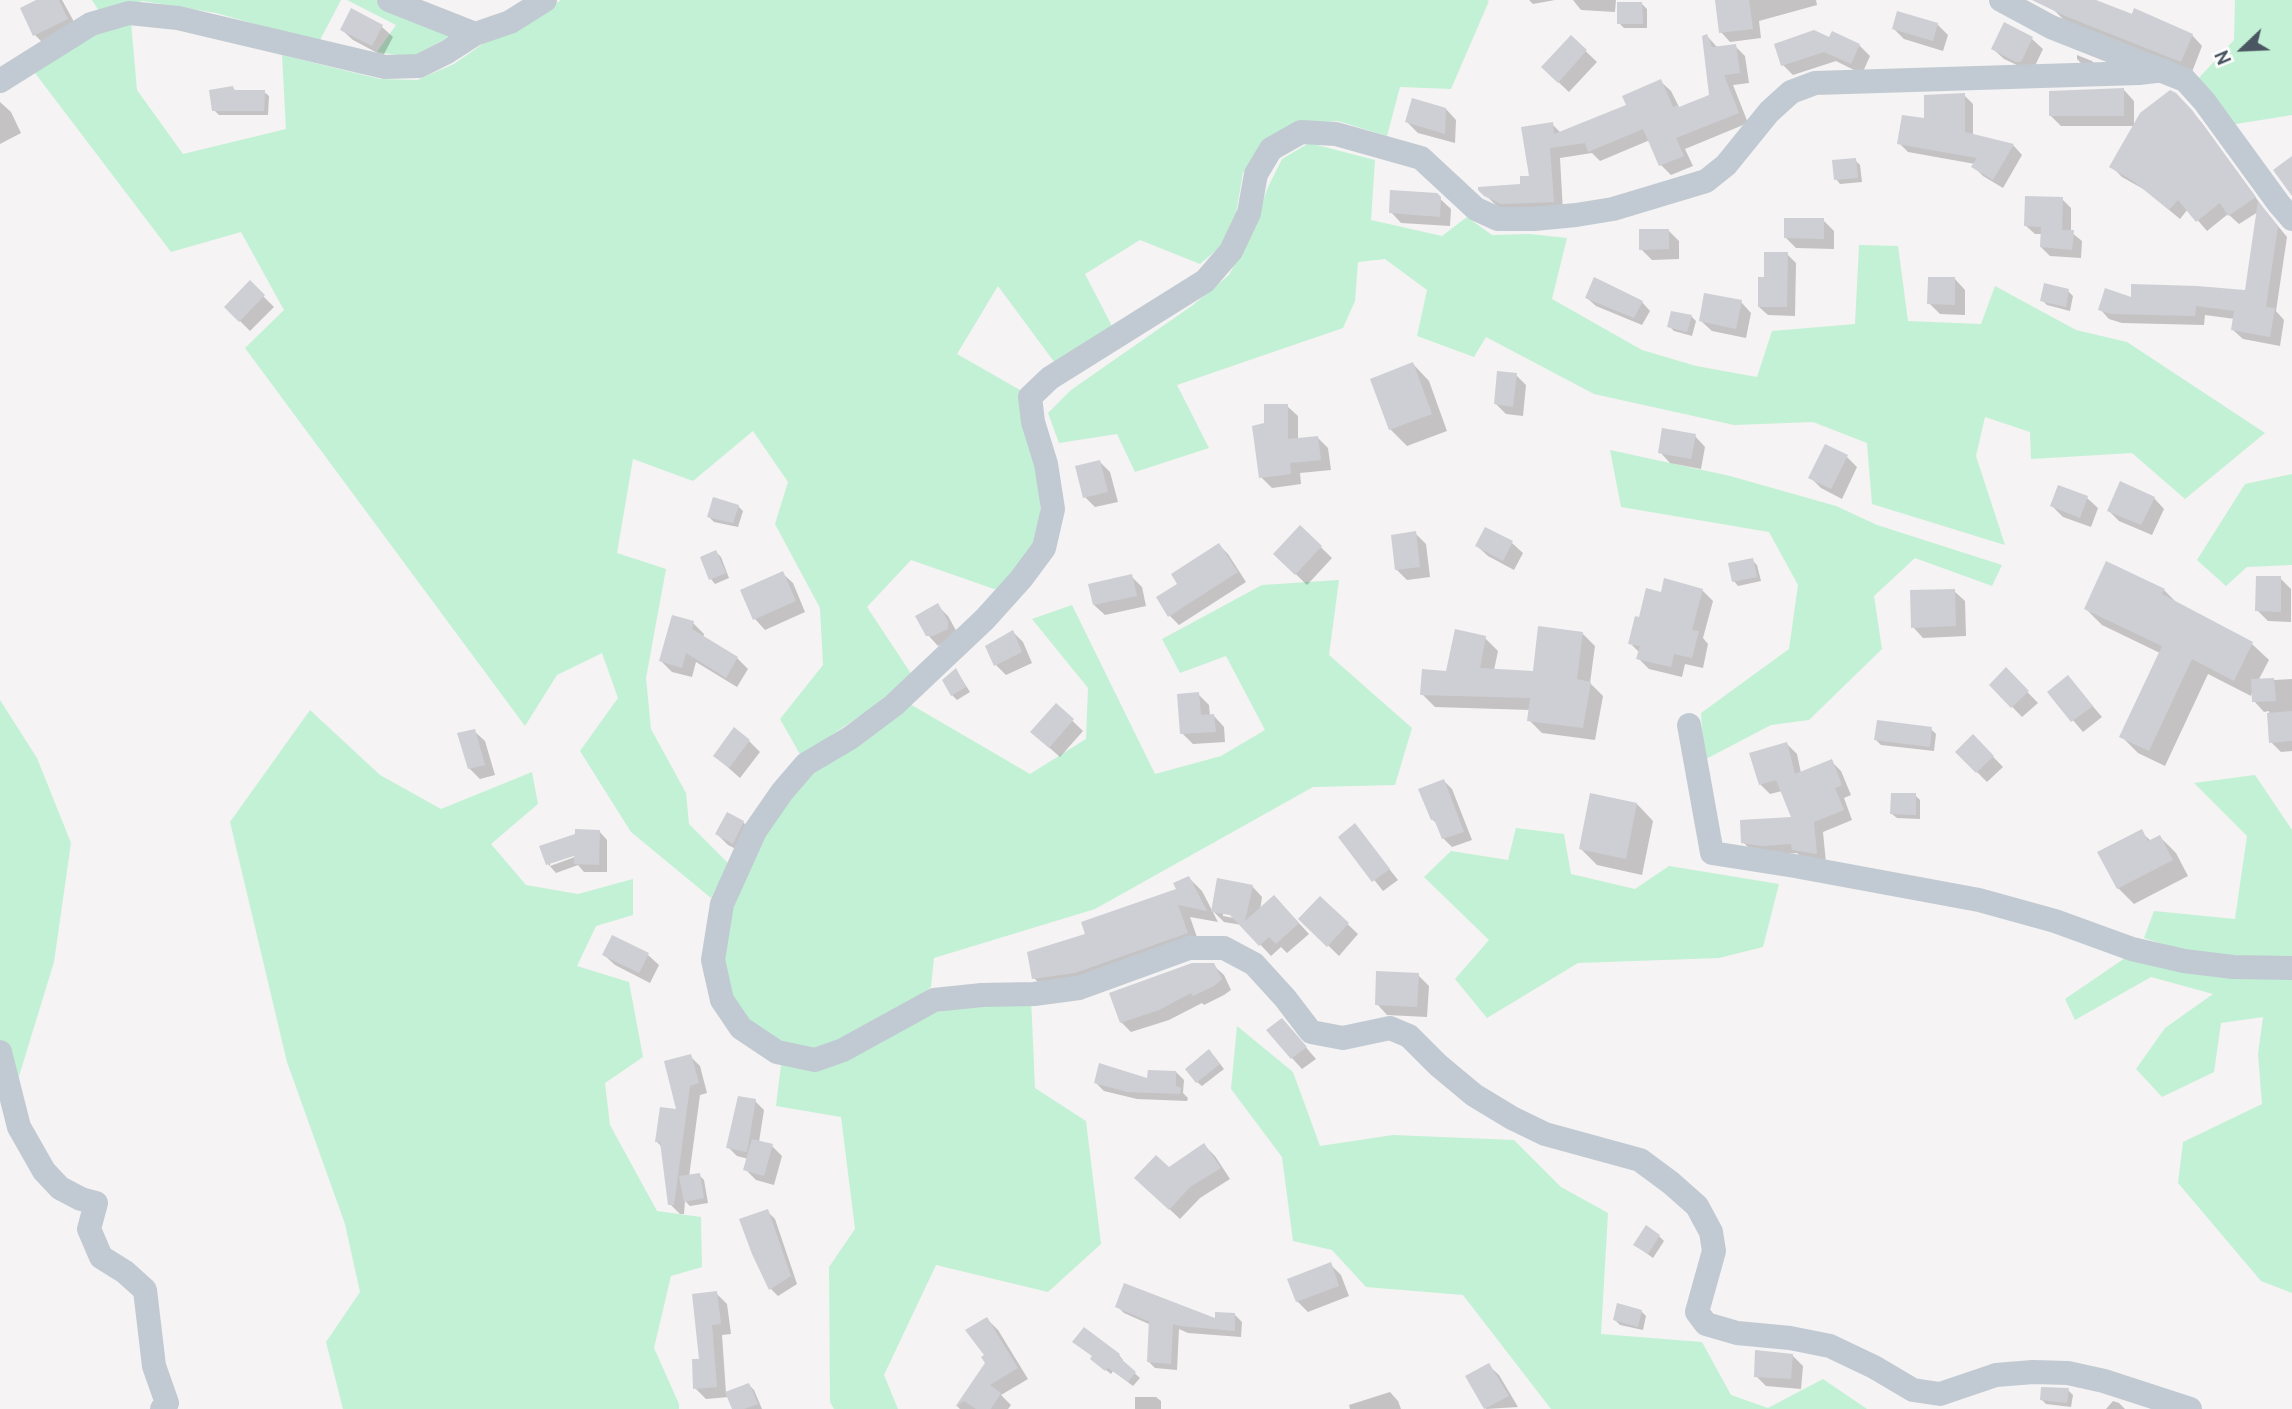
<!DOCTYPE html>
<html>
<head>
<meta charset="utf-8">
<style>
  body { margin:0 }
  #map { position:relative; width:2292px; height:1409px; overflow:hidden; background:#f5f3f3; font-family:Cabin,sans-serif }
  canvas { display:block }
  .north { position:absolute; left:2208px; top:14px; width:70px; height:70px; -webkit-text-stroke:5px #fff; paint-order:stroke; rotate:247deg; font-size:19px; font-weight:700; line-height:28px; text-align:center; color:#4a5661 }
  .north::after { content:''; display:block; margin:auto; width:24px; height:32px; background:#4a5661; clip-path:polygon(50% 0,100% 100%,50% 72%,0 100%) }
</style>
</head>
<body>
<div id="map">
<canvas width="2292" height="1409"></canvas>
<div class="north">N</div>
</div>
<script>
const c = document.querySelector('canvas').getContext('2d');
c.lineJoin = 'round';
function paint(path, color) { c.fillStyle = color; c.fill(path, 'evenodd'); }
const toPath = rows => new Path2D(rows.map(r => 'M' + r).join(''));
function stroke(path, color, width, dash) { c.strokeStyle = color; c.lineWidth = width; c.lineCap = dash ? 'butt' : 'round'; c.setLineDash(dash || []); c.stroke(path); }
paint(toPath([
  [92,0,341,0,319,42,216,13,143,1,99,11],
  [347,0,376,0,455,34,411,57,377,52,396,25],
  [561,0,1487,0,1489,1,1451,89,1400,87,1387,136,1338,121,1303,123,1264,143,1243,173,1236,213,1220,247,1200,264,1140,240,1085,274,1113,328,1055,363,998,286,957,354,1020,390,1025,427,1037,466,1041,503,1038,541,997,590,911,560,867,607,912,675,870,709,801,756,780,719,823,665,820,608,775,524,788,482,753,431,693,481,633,459,617,553,666,569,646,678,651,729,686,793,689,824,729,864,711,898,631,832,580,751,618,698,602,653,557,675,525,726,245,348,284,310,241,232,171,252,35,73,95,32,131,22,137,90,183,154,286,129,282,55,380,79,417,80,454,64,484,43,519,28],
  [2235,0,2292,0,2292,115,2230,125,2197,80,2234,40],
  [1309,143,1375,160,1371,220,1442,236,1467,217,1492,235,1530,234,1567,238,1552,299,1642,350,1696,366,1757,377,1772,331,1855,324,1859,245,1898,246,1908,321,1981,324,1995,286,2076,330,2127,342,2265,433,2185,499,2132,453,2031,459,2030,432,1985,417,1976,456,2005,545,1872,504,1867,443,1813,422,1734,425,1594,394,1486,337,1474,357,1417,336,1427,290,1385,259,1358,262,1355,301,1343,328,1177,385,1209,448,1135,472,1117,434,1059,443,1048,413,1071,390,1193,305,1229,275,1251,234,1268,187,1282,159],
  [1610,450,1730,476,1836,506,1877,525,2002,565,1992,586,1915,558,1874,596,1882,649,1809,720,1771,725,1704,760,1701,713,1789,649,1798,585,1769,532,1621,507],
  [2292,474,2292,565,2247,567,2226,586,2197,560,2245,484],
  [1339,580,1329,655,1412,728,1395,785,1313,787,1095,909,934,958,931,987,903,1008,808,1054,746,1023,724,984,718,944,769,823,813,766,910,704,1030,774,1086,739,1088,688,1032,619,1072,605,1155,774,1221,756,1265,730,1226,656,1180,673,1162,639,1262,585],
  [0,700,37,758,71,843,54,962,16,1086,0,1049],
  [310,710,380,775,441,809,532,772,538,804,491,844,526,885,578,894,633,879,633,915,596,926,577,966,629,982,643,1057,605,1083,610,1125,657,1211,701,1217,702,1267,671,1276,654,1348,679,1404,679,1409,343,1409,326,1342,360,1292,345,1224,287,1062,230,822],
  [2255,775,2292,830,2292,960,2271,960,2179,949,2144,938,2154,911,2235,919,2247,836,2194,783],
  [1516,828,1564,834,1571,874,1635,889,1669,866,1779,884,1763,947,1719,958,1578,963,1487,1018,1455,979,1489,940,1424,877,1451,851,1508,860],
  [2125,958,2292,976,2292,1293,2261,1281,2178,1183,2183,1142,2262,1104,2258,1054,2263,1017,2221,1023,2214,1072,2162,1097,2136,1069,2165,1028,2213,994,2151,977,2075,1020,2065,999],
  [1031,997,1035,1088,1086,1121,1101,1244,1048,1292,936,1265,884,1375,898,1409,834,1409,830,1402,829,1267,855,1229,841,1117,776,1106,781,1065,925,1014],
  [1237,1026,1293,1072,1320,1146,1393,1135,1514,1140,1561,1187,1608,1213,1601,1334,1702,1342,1731,1395,1768,1408,1823,1379,1867,1409,1551,1409,1463,1295,1366,1287,1332,1250,1293,1241,1282,1157,1231,1089]
]), '#c3f1d5');
paint(toPath([
  [40,0,62,0,78,29,45,45,35,35],
  [1529,0,1555,0,1533,4],
  [1573,0,1616,0,1615,12,1581,10],
  [1717,0,1816,0,1817,5,1759,21,1761,38,1730,42,1721,32],
  [2054,0,2091,0,2192,35,2202,46,2192,72,2064,20,2053,9],
  [1642,4,1647,9,1647,28,1624,28,1619,23],
  [1937,24,1948,35,1943,51,1904,39,1894,29],
  [2005,25,2032,39,2043,49,2032,72,2004,59,1993,49],
  [382,27,393,37,383,56,353,40,342,30],
  [1707,36,1717,47,1735,46,1745,56,1749,83,1733,85,1748,123,1685,149,1693,166,1671,175,1661,165,1650,140,1600,161,1592,153,1560,158,1563,212,1513,214,1497,206,1480,190,1522,186,1531,177,1552,124,1561,133,1628,106,1660,81,1671,91,1680,109,1711,96],
  [1571,37,1597,62,1569,92,1554,78],
  [1830,39,1859,45,1870,56,1862,74,1836,61,1793,75,1783,65],
  [2077,55,2092,61,2095,64,2082,64,2077,59],
  [233,88,236,91,264,92,269,96,268,115,219,115,214,110],
  [2124,90,2134,101,2134,126,2061,126,2050,115],
  [1964,95,1973,104,1973,136,2014,146,2022,155,2003,188,1983,176,1974,167,1975,164,1908,152,1899,143,1926,121],
  [0,102,11,112,21,133,0,144],
  [2186,105,2202,123,2264,209,2287,237,2276,311,2284,320,2280,346,2243,339,2233,330,2235,319,2205,315,2204,325,2122,323,2109,319,2100,309,2132,299,2246,292,2258,212,2239,224,2228,214,2207,231,2188,209,2180,219,2145,190,2122,177,2112,167],
  [1446,109,1456,120,1455,143,1418,133,1407,122],
  [1855,160,1860,165,1862,182,1840,184,1836,179],
  [1436,195,1451,209,1450,226,1401,223,1391,212],
  [2062,199,2071,208,2071,232,2082,241,2081,258,2050,256,2041,247,2042,234,2035,234,2026,226],
  [1823,220,1834,231,1834,249,1796,248,1786,238],
  [1668,230,1679,241,1679,259,1652,260,1641,249],
  [1787,254,1796,263,1795,316,1768,315,1759,307,1766,279],
  [1955,279,1965,290,1965,315,1940,314,1929,303],
  [250,283,274,307,250,331,226,307],
  [2068,291,2073,296,2070,311,2047,305,2042,300],
  [1587,298,1642,302,1650,311,1642,325,1596,306],
  [1741,302,1751,313,1746,338,1712,331,1701,321],
  [1691,316,1696,321,1692,336,1674,331,1669,326],
  [1413,364,1429,381,1447,431,1407,446,1390,429],
  [1516,375,1526,385,1523,416,1506,414,1496,404],
  [1287,406,1298,416,1298,440,1318,438,1328,448,1331,470,1300,473,1301,484,1272,488,1261,477,1266,425],
  [1695,436,1705,447,1701,469,1670,463,1660,452],
  [1847,457,1857,467,1842,499,1821,488,1811,478],
  [1100,462,1110,472,1118,502,1095,507,1085,497],
  [2087,498,2098,508,2091,527,2063,517,2052,506],
  [2154,498,2164,509,2152,535,2119,521,2109,511],
  [738,506,743,511,738,527,714,522,709,517],
  [1300,527,1332,558,1307,585,1275,554],
  [1415,533,1426,544,1430,577,1407,580,1396,569],
  [1512,543,1523,553,1514,570,1488,556,1477,546],
  [1219,545,1228,554,1246,582,1179,625,1170,616,1180,585],
  [716,552,721,557,729,578,715,584,711,579],
  [1752,560,1757,565,1761,581,1738,586,1734,581],
  [782,573,793,583,805,612,765,630,755,619],
  [1131,576,1142,587,1146,606,1105,615,1094,605],
  [2280,578,2291,589,2291,622,2268,621,2257,610],
  [1702,590,1713,601,1703,638,1708,644,1703,668,1685,664,1682,677,1649,669,1638,658,1640,653,1630,643,1640,619,1662,594],
  [2164,590,2179,605,2252,644,2269,660,2258,681,2292,679,2292,751,2281,752,2271,742,2269,711,2264,712,2254,701,2253,690,2251,696,2208,674,2165,766,2138,753,2121,736,2160,653,2102,625,2086,609],
  [1954,591,1965,601,1966,636,1923,638,1913,627],
  [938,606,948,616,958,634,938,646,928,635],
  [693,623,704,634,703,638,737,658,748,669,737,687,696,662,692,677,672,672,661,661],
  [1013,632,1023,642,1032,663,1006,675,996,665],
  [1582,633,1595,646,1590,683,1603,696,1595,740,1542,733,1529,720,1530,710,1435,707,1422,694,1485,638,1498,651,1494,670,1534,672],
  [956,670,970,692,957,700,952,695],
  [2006,670,2038,703,2022,717,1991,685],
  [2068,677,2102,717,2083,732,2049,692],
  [1198,694,1209,705,1210,716,1214,716,1224,727,1225,742,1193,744,1182,733],
  [1056,705,1083,731,1060,757,1043,742],
  [1931,729,1936,734,1934,751,1881,745,1876,740],
  [474,731,485,741,495,775,480,779,469,768],
  [1973,736,2003,767,1987,782,1957,752],
  [749,741,760,752,740,778,715,756],
  [1787,744,1797,754,1801,773,1831,761,1841,771,1851,795,1844,798,1852,820,1823,832,1826,863,1804,860,1797,853,1772,855,1753,852,1743,842,1793,819,1782,791,1770,794,1760,784],
  [1444,781,1452,789,1472,840,1452,847,1443,838,1439,826,1432,819],
  [1915,795,1920,800,1920,819,1897,818,1892,814],
  [1637,804,1653,821,1642,875,1597,865,1581,849],
  [743,822,754,833,744,853,728,845,717,834],
  [1355,826,1398,880,1383,891,1340,837],
  [599,831,607,840,607,872,584,872,578,865,556,873,548,864,542,847],
  [582,851,583,854,550,866,550,862],
  [2141,832,2151,841,2160,837,2176,853,2188,876,2134,904,2118,888],
  [1189,878,1202,891,1218,922,1190,917,1200,946,1047,991,1034,978,1087,935,1178,890],
  [1252,886,1262,897,1260,911,1285,908,1309,934,1287,953,1281,947,1271,956,1242,925,1224,922,1213,911],
  [1223,912,1239,915,1239,919,1223,916],
  [1321,899,1358,934,1339,956,1301,919],
  [604,955,648,955,659,965,650,983,615,965],
  [1213,965,1224,975,1231,990,1224,995,1204,1005,1202,1003,1169,1020,1131,1032,1121,1022],
  [1418,975,1429,986,1427,1017,1387,1015,1377,1004],
  [1292,1031,1316,1059,1302,1069,1292,1058],
  [690,1056,700,1066,707,1093,700,1095,689,1177,699,1175,704,1180,708,1203,690,1206,685,1201,684,1214,680,1214,670,1204,662,1147,656,1141,678,1112],
  [1214,1056,1224,1069,1202,1086,1197,1082],
  [1176,1072,1184,1080,1183,1093,1188,1098,1187,1101,1137,1099,1104,1091,1096,1083,1149,1080],
  [755,1101,764,1110,759,1142,772,1146,782,1156,774,1185,756,1180,745,1169,748,1159,737,1156,728,1147],
  [1204,1145,1215,1156,1230,1179,1200,1198,1180,1219,1147,1188],
  [767,1211,775,1219,797,1284,778,1296,771,1289,753,1253],
  [1659,1236,1664,1241,1653,1258,1635,1245],
  [1330,1264,1341,1275,1349,1296,1308,1312,1297,1301],
  [716,1293,727,1304,731,1334,722,1335,726,1393,749,1385,754,1390,762,1409,734,1409,729,1397,706,1399,695,1388],
  [1117,1306,1216,1321,1235,1315,1242,1322,1241,1337,1188,1333,1179,1329,1177,1370,1155,1368,1149,1362,1151,1325,1124,1313],
  [1641,1311,1646,1316,1643,1330,1620,1325,1615,1320],
  [987,1319,998,1330,1028,1379,1001,1395,1011,1405,1008,1409,960,1409,957,1406,987,1363],
  [1119,1355,1123,1360,1122,1362,1140,1378,1133,1386,1113,1371,1111,1374,1097,1363],
  [1792,1355,1803,1366,1801,1389,1766,1386,1756,1376],
  [1488,1365,1499,1375,1518,1407,1486,1409,1468,1377],
  [2068,1390,2073,1395,2071,1407,2046,1404,2042,1400],
  [1390,1392,1398,1401,1401,1409,1350,1409,1349,1405],
  [1135,1397,1156,1397,1161,1401,1161,1409,1135,1409],
  [2113,1401,2119,1403,2125,1409,2106,1409]
]), '#0003');
paint(toPath([
  [36,0,59,0,68,19,33,36,20,8],
  [1715,0,1749,0,1753,29,1719,33],
  [2032,0,2096,0,2132,14,2134,8,2193,34,2181,62,2065,16],
  [1617,2,1642,2,1643,24,1617,24],
  [351,8,383,25,372,46,340,30],
  [1897,11,1938,23,1933,41,1892,29],
  [2004,22,2033,37,2021,62,2016,62,1991,49],
  [1814,30,1829,37,1832,31,1860,44,1851,64,1824,52,1781,66,1774,44],
  [1707,34,1712,47,1736,44,1740,73,1724,75,1739,113,1676,138,1684,156,1659,166,1643,129,1588,152,1585,143,1550,148,1554,202,1501,204,1484,196,1478,190,1478,187,1520,184,1520,176,1529,176,1521,127,1553,122,1554,134,1626,105,1622,96,1661,79,1673,107,1678,105,1679,107,1709,95,1702,36],
  [1571,35,1587,50,1558,83,1541,67],
  [233,86,234,90,265,90,264,111,212,111,209,90],
  [2124,88,2124,116,2049,116,2049,91],
  [2170,90,2176,93,2192,110,2256,197,2228,216,2220,203,2196,222,2178,200,2169,210,2133,181,2109,167,2140,113],
  [1965,93,1965,132,2014,144,1993,180,1971,167,1977,158,1897,144,1902,115,1924,118,1924,95],
  [1412,98,1446,108,1445,134,1405,122],
  [2292,156,2292,196,2273,170],
  [1856,158,1858,178,1834,180,1832,160],
  [1390,190,1437,193,1441,197,1440,217,1389,213],
  [2025,196,2063,197,2062,230,2074,230,2072,250,2040,247,2041,227,2024,226],
  [2258,201,2278,226,2266,307,2275,308,2270,337,2231,330,2234,311,2196,306,2195,316,2111,314,2098,310,2105,288,2131,297,2131,284,2197,286,2245,290],
  [1784,218,1824,218,1824,239,1784,238],
  [1639,229,1669,229,1669,249,1639,250],
  [1764,252,1788,252,1787,307,1758,307,1758,277,1764,277],
  [1594,277,1643,301,1634,318,1585,298],
  [1928,277,1955,277,1955,305,1927,304],
  [250,280,265,295,239,322,224,307],
  [2044,283,2069,289,2066,307,2040,301],
  [1704,293,1742,300,1736,329,1699,321],
  [1671,311,1692,315,1687,332,1667,327],
  [1413,362,1432,414,1389,430,1370,379],
  [1497,371,1517,373,1513,407,1494,404],
  [1264,404,1288,404,1288,439,1318,436,1321,460,1290,463,1291,474,1259,478,1252,426,1264,423],
  [1662,428,1696,434,1691,459,1658,453],
  [1825,444,1848,455,1831,489,1808,478],
  [1100,460,1108,492,1083,498,1075,466],
  [2120,481,2155,497,2141,525,2107,511],
  [2058,485,2088,496,2080,518,2050,506],
  [713,497,739,505,733,523,707,517],
  [1300,525,1322,546,1295,575,1273,554],
  [1485,527,1513,541,1503,561,1475,546],
  [1416,531,1420,567,1395,570,1391,535],
  [1219,543,1238,572,1168,617,1156,597,1177,584,1171,574],
  [716,550,726,573,709,580,700,557],
  [1753,558,1757,577,1732,582,1728,563],
  [2106,561,2165,589,2162,594,2253,642,2234,681,2192,659,2149,751,2119,737,2162,646,2084,609],
  [783,571,796,601,753,620,740,590],
  [1132,574,1137,596,1093,605,1088,584],
  [2256,576,2281,576,2281,612,2255,611],
  [1664,578,1703,589,1692,630,1699,631,1692,658,1674,654,1671,667,1636,659,1640,646,1628,644,1635,616,1639,617,1646,588,1661,592],
  [1955,589,1956,626,1911,628,1910,590],
  [938,603,948,621,948,629,933,636,926,636,915,616],
  [672,615,694,621,692,629,738,657,726,678,686,653,682,668,659,661],
  [1538,626,1583,632,1577,679,1591,682,1583,728,1527,721,1530,698,1420,695,1422,669,1446,671,1455,629,1486,636,1480,668,1533,671],
  [1013,630,1022,652,994,666,985,646],
  [2006,667,2029,691,2011,708,1989,685],
  [956,668,966,687,951,696,942,680],
  [2068,675,2093,706,2071,722,2047,692],
  [2274,678,2276,701,2252,702,2251,679],
  [1199,692,1201,715,1214,714,1216,732,1180,734,1177,694],
  [1056,703,1074,719,1049,748,1030,732],
  [2292,711,2292,741,2269,743,2267,713],
  [1877,720,1932,727,1930,747,1874,740],
  [734,727,750,740,729,768,713,756],
  [475,729,485,765,468,769,457,733],
  [1973,734,1994,756,1976,773,1955,752],
  [1787,742,1795,774,1832,759,1842,785,1835,788,1844,810,1814,822,1817,854,1792,850,1791,844,1761,846,1741,843,1740,820,1791,817,1776,780,1759,785,1749,753],
  [1444,779,1464,832,1442,839,1434,819,1431,820,1418,789],
  [1590,793,1637,803,1626,859,1579,849],
  [1891,793,1916,793,1916,815,1890,814],
  [727,812,744,821,733,844,715,834],
  [1355,823,1390,869,1372,882,1338,837],
  [575,829,600,830,599,865,574,864,574,856,546,865,539,846,575,834],
  [2142,829,2148,841,2160,835,2173,860,2117,889,2097,852],
  [1189,876,1207,911,1178,905,1188,933,1075,973,1032,979,1027,952,1085,934,1081,922,1176,889,1173,883],
  [1217,878,1253,885,1245,921,1274,895,1299,923,1276,944,1269,937,1259,946,1230,915,1211,912],
  [1320,896,1349,923,1327,947,1298,919],
  [612,935,649,953,639,973,602,955],
  [1192,963,1214,963,1222,979,1214,986,1193,996,1191,993,1159,1010,1120,1023,1109,993],
  [1376,971,1419,973,1417,1007,1375,1005],
  [1282,1018,1307,1047,1291,1059,1266,1030],
  [1209,1049,1220,1064,1196,1083,1185,1069],
  [691,1054,699,1083,690,1086,674,1205,668,1205,660,1142,655,1142,660,1107,676,1109,664,1061],
  [1099,1063,1147,1078,1148,1070,1176,1071,1176,1086,1181,1088,1180,1094,1127,1092,1094,1083],
  [738,1096,756,1099,747,1152,726,1148],
  [752,1139,773,1144,764,1176,743,1170],
  [1204,1143,1221,1168,1190,1187,1169,1210,1134,1178,1156,1155,1169,1167],
  [700,1173,704,1198,684,1202,679,1176],
  [768,1209,791,1276,769,1290,752,1254,739,1219],
  [1646,1225,1660,1235,1648,1254,1633,1245],
  [1331,1262,1339,1286,1296,1302,1287,1279],
  [1124,1283,1215,1318,1215,1312,1235,1313,1235,1331,1180,1326,1173,1324,1171,1364,1147,1362,1149,1319,1148,1321,1115,1307],
  [717,1291,721,1324,712,1325,717,1387,693,1389,692,1359,699,1359,692,1294],
  [1617,1303,1642,1310,1638,1327,1613,1320],
  [987,1317,1018,1368,990,1385,1001,1393,991,1409,976,1409,964,1401,955,1407,985,1363,981,1357,984,1355,965,1330],
  [1084,1327,1120,1354,1118,1356,1136,1372,1128,1382,1108,1368,1105,1371,1090,1359,1092,1356,1072,1342],
  [1755,1350,1793,1354,1791,1379,1754,1377],
  [1489,1363,1509,1396,1484,1409,1465,1376],
  [749,1383,758,1404,744,1409,732,1409,725,1392],
  [2041,1387,2069,1388,2067,1403,2040,1400]
]), '#cdcfd5');
stroke(toPath([
  [389,0,475,34],
  [2001,0,2051,27,2185,80,2204,101,2279,204,2292,219],
  [2164,70,2139,73,1815,83,1791,92,1769,112,1726,165,1706,181,1613,209,1576,215,1534,219,1498,219,1476,209,1421,158,1336,134,1301,132,1271,149,1256,174,1249,213,1231,251,1205,281,1050,378,1030,397,1033,422,1046,464,1053,509,1044,548,1021,579,985,619,894,705,850,738,806,764,782,792,755,831,722,904,713,960,722,1000,741,1028,777,1052,815,1060,843,1050,934,1000,982,995,1034,994,1079,988,1189,948,1224,948,1254,964,1285,998,1311,1032,1343,1038,1390,1028,1409,1036,1438,1065,1474,1095,1512,1118,1545,1134,1640,1160,1671,1183,1697,1206,1711,1232,1714,1251,1697,1312,1706,1324,1737,1333,1790,1338,1830,1346,1874,1367,1913,1390,1940,1394,1996,1375,2033,1372,2068,1373,2104,1381,2190,1409],
  [0,81,91,24,129,13,178,18,385,67,419,66,447,52,475,34,510,22,545,0],
  [1689,725,1712,853,1795,866,1979,900,2055,921,2132,949,2184,961,2233,967,2292,968],
  [0,1052,19,1127,44,1171,60,1188,81,1199,96,1203,89,1229,101,1257,125,1272,145,1290,154,1366,167,1403,162,1409]
]), '#c1cad2', 24);
</script>
</body>
</html>
